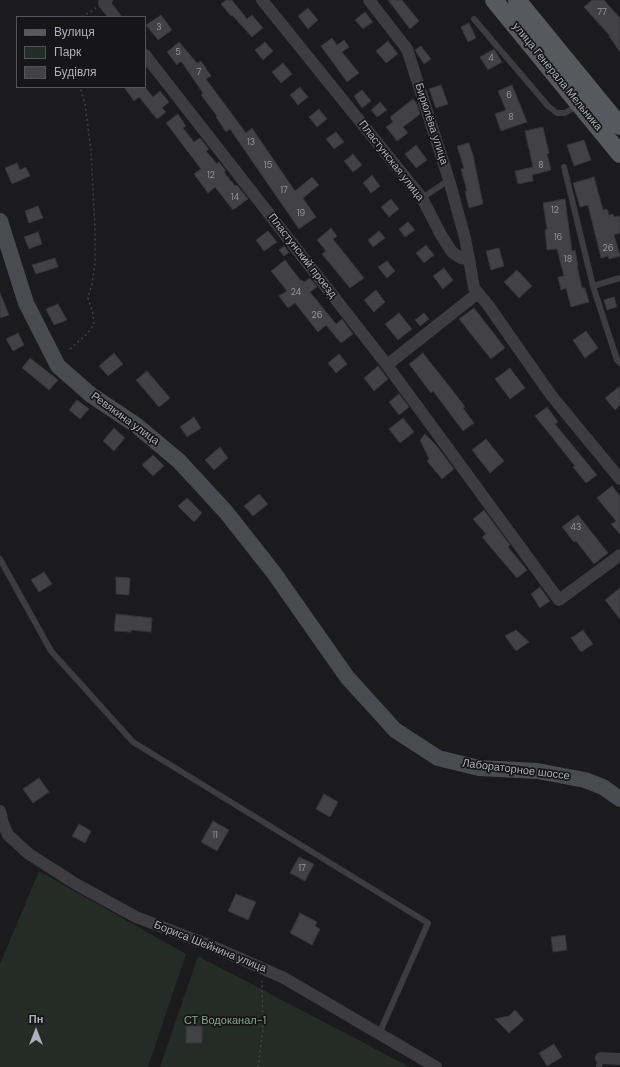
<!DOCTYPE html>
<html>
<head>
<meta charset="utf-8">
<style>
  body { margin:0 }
  #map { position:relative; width:620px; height:1067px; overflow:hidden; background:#1b1a1c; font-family:"DM Sans",sans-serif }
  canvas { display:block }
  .legend { position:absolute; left:16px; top:16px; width:130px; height:72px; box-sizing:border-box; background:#161517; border:1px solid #535359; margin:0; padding:5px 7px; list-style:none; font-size:12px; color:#aeafbb }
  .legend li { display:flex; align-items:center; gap:8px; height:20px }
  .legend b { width:20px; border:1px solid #535359 }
  .north { position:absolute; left:16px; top:1011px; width:40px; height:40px; -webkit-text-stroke:3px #161517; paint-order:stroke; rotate:0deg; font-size:11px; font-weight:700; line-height:16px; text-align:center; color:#aeafbb }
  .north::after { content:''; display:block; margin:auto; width:14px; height:18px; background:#aeafbb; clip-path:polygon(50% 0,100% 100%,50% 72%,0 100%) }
</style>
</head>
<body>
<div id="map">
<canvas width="620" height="1067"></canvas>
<ul class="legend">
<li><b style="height:5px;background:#585860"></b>Вулиця</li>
<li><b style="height:11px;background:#242c27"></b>Парк</li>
<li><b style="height:11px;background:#424246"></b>Будівля</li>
</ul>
<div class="north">Пн</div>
</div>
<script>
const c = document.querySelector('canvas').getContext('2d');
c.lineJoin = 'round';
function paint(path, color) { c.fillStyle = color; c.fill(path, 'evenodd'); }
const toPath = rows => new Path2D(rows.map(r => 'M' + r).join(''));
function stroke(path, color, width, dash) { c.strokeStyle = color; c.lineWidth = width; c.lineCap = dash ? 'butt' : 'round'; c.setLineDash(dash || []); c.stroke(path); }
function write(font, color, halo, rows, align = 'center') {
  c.font = font + ' "DM Sans",sans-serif'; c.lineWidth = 3.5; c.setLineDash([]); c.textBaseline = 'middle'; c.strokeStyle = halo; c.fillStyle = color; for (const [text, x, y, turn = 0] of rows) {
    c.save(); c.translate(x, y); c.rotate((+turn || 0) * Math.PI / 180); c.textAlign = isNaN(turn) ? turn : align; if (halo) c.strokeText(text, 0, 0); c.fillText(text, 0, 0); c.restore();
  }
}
paint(toPath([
  [39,871,186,954,148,1067,0,1067,0,964],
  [198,956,410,1067,160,1067]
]), '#242c27');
const building = toPath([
  [226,0,232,0,247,19,252,15,263,28,252,37,232,15,231,16,221,4,226,0],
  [388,0,402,0,419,21,410,29,388,0],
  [592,0,604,0,620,18,620,52,609,36,610,36,584,7,592,0],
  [308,8,318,20,308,29,298,16,308,8],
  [365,12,373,22,363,29,355,20,365,12],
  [161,15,172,30,158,40,146,25,161,15],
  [469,23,476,38,468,42,461,27,469,23],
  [332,38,337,45,344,40,349,47,342,52,359,73,347,82,321,46,332,38],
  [388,41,398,54,386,63,376,51,388,41],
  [179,42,197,63,201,61,211,76,206,79,246,133,252,128,295,191,312,177,319,185,303,198,316,217,299,229,230,129,226,132,216,117,217,116,201,95,203,93,181,61,177,65,167,52,179,42],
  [265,42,273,51,263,60,255,50,265,42],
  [421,46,431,59,424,64,415,50,421,46],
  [494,49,502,62,488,70,480,57,494,49],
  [283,63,292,74,281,83,272,72,283,63],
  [441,85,448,104,436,108,429,89,441,85],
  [512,85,527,122,501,131,495,114,506,110,498,91,512,85],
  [124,87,145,87,153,97,160,91,169,102,162,108,166,112,157,119,139,97,134,101,124,87],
  [300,87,308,97,298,105,290,95,300,87],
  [362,90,371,101,362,108,354,96,362,90],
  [413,99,417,104,420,114,403,127,408,133,397,141,386,127,393,122,390,117,413,99],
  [380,102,387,110,377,117,371,110,380,102],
  [319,109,327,119,317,127,309,117,319,109],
  [178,114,186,126,183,128,194,142,200,138,209,149,206,151,217,164,219,162,226,171,224,172,235,186,237,185,248,199,233,210,215,187,208,193,194,174,201,169,166,123,178,114],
  [543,127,549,153,547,154,551,170,532,175,533,181,518,184,515,171,533,167,525,131,543,127],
  [336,132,344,142,334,149,326,139,336,132],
  [584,140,591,160,574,166,567,145,584,140],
  [469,143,473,155,483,204,469,208,465,191,467,191,461,169,464,168,457,146,469,143],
  [416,145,427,160,416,168,405,154,416,145],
  [353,154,362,165,353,172,344,161,353,154],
  [17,163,20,170,26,167,30,176,12,184,5,168,17,163],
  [372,175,380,186,371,193,363,183,372,175],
  [594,177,603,210,607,209,609,215,613,214,614,217,620,216,620,233,614,235,620,256,609,259,608,256,601,258,588,205,580,207,573,183,594,177],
  [391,199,399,209,389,217,381,207,391,199],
  [565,199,572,251,575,250,578,266,577,266,582,288,585,288,589,302,571,307,566,288,561,290,558,277,564,276,557,249,547,250,545,230,547,229,543,203,565,199],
  [38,206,43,218,29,223,25,211,38,206],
  [408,222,415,230,405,237,399,229,408,222],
  [331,228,337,236,333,239,364,278,350,288,322,254,326,251,317,240,331,228],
  [268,231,277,242,264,251,256,240,268,231],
  [379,231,385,238,373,247,368,240,379,231],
  [38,232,42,244,29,249,24,237,38,232],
  [426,245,434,255,424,263,416,253,426,245],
  [284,246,289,252,284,256,279,250,284,246],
  [499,248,504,266,491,270,486,251,499,248],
  [55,258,58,267,36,274,32,265,55,258],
  [285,260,301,281,302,280,304,282,310,278,317,287,310,292,336,324,342,319,353,334,341,343,326,325,318,332,295,303,288,308,279,296,287,291,271,271,285,260],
  [387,261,395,271,387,278,378,267,387,261],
  [444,268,453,280,443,289,433,276,444,268],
  [517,270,532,286,519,298,504,282,517,270],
  [376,290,385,302,374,312,364,300,376,290],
  [0,293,9,315,0,318,0,293],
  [614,297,617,307,607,310,604,300,614,297],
  [58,304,67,320,54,325,46,309,58,304],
  [474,308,505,348,491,359,459,319,474,308],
  [399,313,412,329,398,340,385,324,399,313],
  [424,313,429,319,420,326,415,320,424,313],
  [586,331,598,348,585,358,573,340,586,331],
  [18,333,24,345,13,351,6,339,18,333],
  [114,353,123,364,108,376,99,366,114,353],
  [423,353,460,400,465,407,463,408,474,423,463,431,433,391,431,393,409,364,423,353],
  [339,354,347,364,336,373,328,363,339,354],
  [30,358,58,380,49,390,22,368,30,358],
  [378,366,388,379,374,391,364,378,378,366],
  [510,368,525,388,510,399,495,379,510,368],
  [147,371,170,398,159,407,136,380,147,371],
  [620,386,620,405,615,410,605,398,620,386],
  [399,394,409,407,399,415,389,402,399,394],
  [77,400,89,409,80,419,69,410,77,400],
  [547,407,558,422,555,424,597,475,586,483,573,467,575,466,535,416,547,407],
  [194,417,201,428,187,437,180,427,194,417],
  [403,418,414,432,400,443,389,429,403,418],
  [114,428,125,438,114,451,103,441,114,428],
  [425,434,436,445,454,469,442,479,427,461,429,459,420,440,425,434],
  [486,439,504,461,490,473,472,450,486,439],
  [220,447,228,458,214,470,205,460,220,447],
  [153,455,164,466,153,476,142,465,153,455],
  [612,486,620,496,620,534,611,524,616,521,597,498,612,486],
  [259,494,268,504,253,516,244,506,259,494],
  [187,498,202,513,194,522,178,506,187,498],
  [484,510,510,545,508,547,527,570,517,578,482,537,486,534,473,519,484,510],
  [578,515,608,553,594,564,576,541,574,542,562,527,578,515],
  [44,572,52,584,39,592,31,580,44,572],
  [116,577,130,578,129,595,116,594,116,577],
  [540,587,550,601,540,608,531,594,540,587],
  [620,588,620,619,605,600,620,588],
  [116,614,152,618,151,632,131,630,131,632,114,631,116,614],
  [516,630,529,642,516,651,505,636,516,630],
  [583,630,593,644,581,652,571,638,583,630],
  [39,778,49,792,33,803,23,789,39,778],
  [324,794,338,802,330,817,316,809,324,794],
  [213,821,229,830,217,851,201,842,213,821],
  [79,824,91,831,85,843,72,836,79,824],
  [299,857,314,864,305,881,290,873,299,857],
  [236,894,256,902,248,920,228,911,236,894],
  [300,913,317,922,315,926,320,929,312,945,290,933,300,913],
  [565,935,567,950,553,952,551,937,565,935],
  [515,1010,524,1020,509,1033,495,1019,509,1016,515,1010],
  [186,1026,202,1026,202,1043,186,1043,186,1026],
  [554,1044,562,1057,547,1066,539,1053,554,1044]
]);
paint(building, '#424246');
stroke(building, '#353438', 1);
stroke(toPath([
  [82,17,96,8],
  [70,349,88,333,94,324,93,314,88,298,92,284,95,263,95,229,91,150,85,104,80,87],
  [258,1067,263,1029,262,981]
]), '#424248', 1.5, [2, 3]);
stroke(toPath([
  [474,19,548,106,557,113,565,113,578,105],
  [564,167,593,286,617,360,620,363],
  [422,198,449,180],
  [593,286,620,278],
  [0,559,51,651,133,742,428,923,379,1034],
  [599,1067,601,1058]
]), '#3c3c41', 6);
stroke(toPath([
  [107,0,104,3,115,17],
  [262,0,422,198,441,235,452,252,461,258,469,259,474,288,488,305,551,395,620,479],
  [369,0,407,49,449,180,465,238,469,259],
  [145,55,387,365,478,293],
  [387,365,559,600,620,555],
  [0,811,3,823,8,835,29,854,76,884,136,917,214,947,284,978,436,1067],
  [601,1058,620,1059]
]), '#3c3c41', 12);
stroke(toPath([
  [0,221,26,303,58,366,91,395,136,425,179,461,226,512,274,573,347,677,395,730,438,758,479,768,537,771,585,780,603,787,620,799]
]), '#4a4a51', 16);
stroke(toPath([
  [494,0,620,154],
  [517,0,620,126]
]), '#585860', 18);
write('9px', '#93949e', null, [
  ["77",602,13],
  ["3",159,28],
  ["5",178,53],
  ["4",491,59],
  ["7",199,73],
  ["6",509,96],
  ["8",511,118],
  ["13",251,143],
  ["15",268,166],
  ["8",541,166],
  ["12",211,176],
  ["17",284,191],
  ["14",235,198],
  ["12",555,211],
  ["19",301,214],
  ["16",558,238],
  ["26",608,249],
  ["18",568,260],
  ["24",296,293],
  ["26",317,316],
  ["43",576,528],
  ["11",215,836],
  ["17",302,869]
]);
write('11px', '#aeafbb', '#161517', [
  ["улица Генерала Мельника",557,77,51],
  ["Бирюлёва улица",431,124,72],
  ["Пластунская улица",391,161,52],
  ["Пластунский проезд",302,256,52],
  ["Ревякина улица",125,419,36],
  ["Лабораторное шоссе",516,770,7],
  ["Бориса Шейнина улица",210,947,22]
]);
write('11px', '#86a58f', '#161517', [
  ["СТ Водоканал-1",225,1021]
]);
</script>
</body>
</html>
